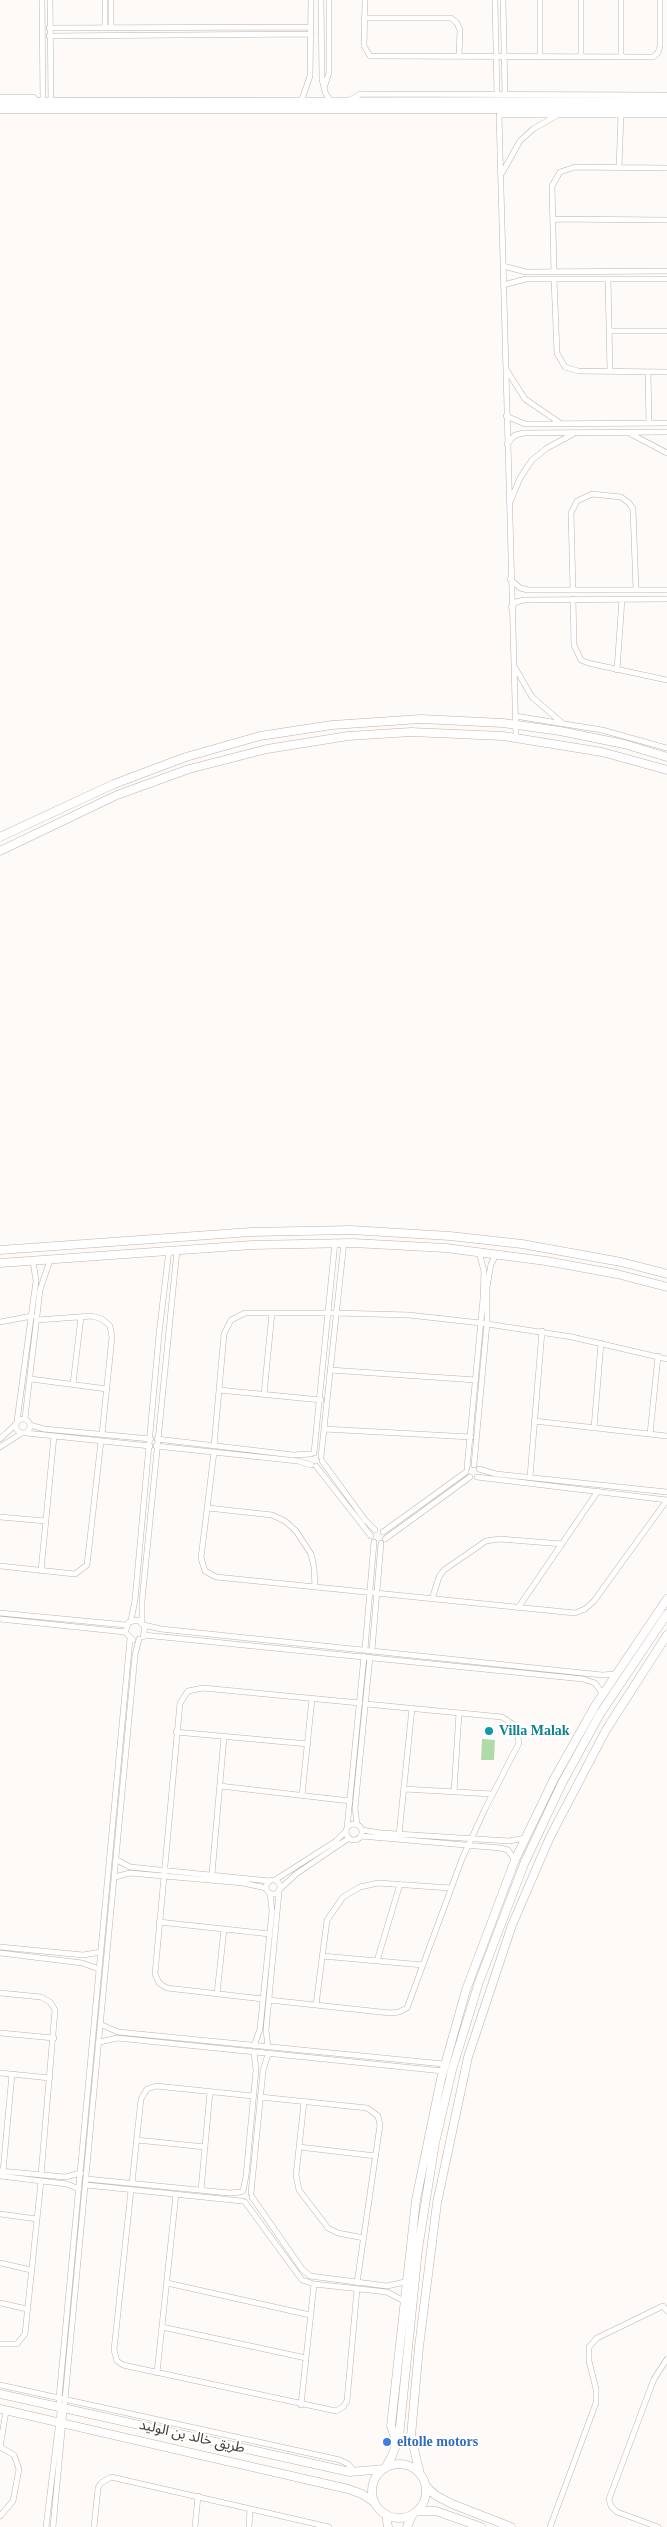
<!DOCTYPE html>
<html>
<head>
<meta charset="utf-8">
<style>
  body { margin:0 }
  canvas { display:block; background:#fdfaf8 }
</style>
</head>
<body>
<canvas width="667" height="2527"></canvas>
<script>
const c = document.querySelector('canvas').getContext('2d');
c.lineJoin = 'round';
function paint(path, color) { c.fillStyle = color; c.fill(path, 'evenodd'); }
const toPath = rows => new Path2D(rows.map(r => 'M' + r).join(''));
function stroke(path, color, width, dash) { c.strokeStyle = color; c.lineWidth = width; c.lineCap = dash ? 'butt' : 'round'; c.setLineDash(dash || []); c.stroke(path); }
function write(font, color, halo, rows, align = 'center') {
  c.font = font + ' "Times New Roman","Noto Sans Arabic",serif'; c.lineWidth = 4.5; c.setLineDash([]); c.textBaseline = 'middle'; c.strokeStyle = halo; c.fillStyle = color; for (const [text, x, y, turn = 0] of rows) {
    c.save(); c.translate(x, y); c.rotate((+turn || 0) * Math.PI / 180); c.textAlign = isNaN(turn) ? turn : align; if (halo) c.strokeText(text, 0, 0); c.fillText(text, 0, 0); c.restore();
  }
}
paint(toPath([
  [482,1739,495,1740,494,1760,481,1760]
]), '#b0dba9');
const street = toPath([
  [42,0,43,102],
  [50,0,51,102],
  [321,0,322,79,325,92,331,102],
  [365,0,364,46,370,56,646,57,653,57,658,53,660,46,660,0],
  [495,0,497,94],
  [503,0,505,94],
  [540,0,540,56],
  [581,0,581,56],
  [621,0,621,57],
  [364,18,451,18,457,23,460,30,459,56],
  [49,28,311,27],
  [105,28,105,0],
  [111,28,111,0],
  [49,36,311,34],
  [324,88,329,73,329,0],
  [0,97,33,97,39,102],
  [301,102,310,76,311,0],
  [347,102,360,94,667,95],
  [619,167,621,115],
  [502,173,520,141,533,129,556,116],
  [553,219,667,220],
  [503,266,526,272,667,271],
  [554,272,552,186,560,172,575,167,667,168],
  [554,279,557,353,565,367,578,371,667,372],
  [608,279,610,371],
  [503,285,526,279,667,279],
  [609,331,667,331],
  [506,369,525,399,560,423],
  [648,372,649,423],
  [506,416,525,424,667,423],
  [631,434,667,453],
  [507,444,515,435,524,433,667,432],
  [510,502,520,478,532,460,547,448,573,434],
  [510,579,520,588,528,590,667,590],
  [573,590,571,513,577,501,592,494,621,497,629,503,633,509,636,590],
  [573,599,574,645,581,660,588,663,667,680],
  [511,607,516,602,524,600,667,599],
  [514,666,532,697,561,722],
  [617,670,622,599],
  [515,716,602,730,667,748],
  [516,738,499,115,667,115],
  [37,1320,92,1316,102,1319,110,1326,112,1337,102,1434],
  [0,1322,32,1316],
  [330,1370,476,1380],
  [31,1379,107,1389],
  [73,1384,81,1317],
  [219,1390,321,1400],
  [264,1394,272,1313],
  [25,1418,40,1290,50,1260],
  '16 1426a7 7 0 1 1 14 0a7 7 0 1 1-14 0Z',
  [17,1421,36,1281,33,1261],
  [534,1421,667,1436],
  [30,1425,44,1429,151,1439],
  [594,1428,601,1343],
  [324,1429,471,1437],
  [26,1433,150,1446],
  [650,1434,658,1356],
  [0,1439,15,1425],
  [157,1439,293,1455,311,1454],
  [156,1446,298,1461,311,1465],
  [214,1446,224,1334,231,1320,245,1313,336,1313,409,1315,481,1323,572,1337,667,1359],
  [0,1447,22,1433],
  [214,1452,201,1558,205,1571,216,1577,575,1613,585,1609,594,1601,667,1500],
  [314,1453,335,1242],
  [321,1457,344,1242],
  [322,1461,365,1520,375,1530],
  [474,1465,487,1323,487,1287,491,1264,496,1255],
  [316,1466,371,1536],
  [467,1468,483,1299,484,1271,479,1252],
  [479,1469,496,1474,667,1492],
  [477,1477,667,1500],
  [530,1477,542,1331],
  [208,1508,272,1515,285,1521,296,1531,311,1554,314,1567,315,1587],
  [0,1517,46,1521],
  [383,1532,466,1472],
  [385,1539,470,1477],
  [0,1566,75,1574,87,1565,101,1441],
  [41,1571,54,1436],
  [432,1599,439,1577,444,1570,486,1541,500,1539,562,1544],
  [518,1608,598,1491],
  [0,1613,126,1625],
  [0,1619,125,1632,133,1640],
  [131,1621,135,1600,159,1334,169,1250],
  [142,1623,142,1601,177,1250],
  [144,1625,161,1629,602,1675,616,1674],
  [125,1632,129,1622,138,1620,145,1627,143,1637],
  [144,1635,583,1679,595,1683,603,1694],
  [365,1649,374,1542],
  [372,1650,381,1543],
  [176,1732,308,1744],
  [220,1786,350,1801],
  [404,1789,492,1794],
  [454,1792,459,1713],
  [302,1795,312,1699],
  '346 1832a8 8 0 1 1 16 0a8 8 0 1 1-16 0Z',
  [357,1825,355,1808,370,1657],
  [347,1828,364,1656],
  [362,1830,381,1833,509,1841,525,1838],
  [399,1835,412,1708],
  [361,1836,500,1848,508,1850,515,1860],
  [117,1860,130,1867,270,1881],
  [212,1874,224,1737],
  [115,1877,130,1873,243,1883,266,1888],
  '266 1887a7 7 0 1 1 14 0a7 7 0 1 1-14 0Z',
  [275,1880,336,1841,346,1831],
  [280,1889,296,1874,349,1838],
  [159,1922,270,1934],
  [0,1947,83,1955,101,1952],
  [0,1953,82,1963,99,1969],
  [322,1956,423,1965],
  [377,1961,400,1884],
  [0,1993,41,1997,50,2002,55,2010,41,2175],
  [217,1994,224,1929],
  [263,1999,167,1988,159,1983,155,1974,180,1703,188,1691,203,1688,360,1703],
  [269,2000,390,2013,399,2012,407,2008,462,1859,485,1809,519,1743,516,1726,502,1717,366,1704],
  [316,2005,327,1920,343,1897,360,1887,378,1883,451,1888],
  [102,2025,118,2032,444,2064],
  [0,2033,54,2038],
  [100,2042,117,2038,443,2071],
  [254,2046,260,2029,272,1911,270,1893],
  [268,2047,266,2030,279,1892],
  [0,2073,50,2078],
  [260,2097,367,2108,378,2116,380,2125,357,2283],
  [304,2102,296,2175,299,2190,328,2228,338,2233,364,2238],
  [137,2140,205,2147],
  [299,2147,376,2156],
  [0,2171,65,2177,81,2173],
  [3,2171,12,2074],
  [0,2176,67,2184,79,2189],
  [87,2179,229,2193,241,2192],
  [132,2183,141,2099,147,2089,156,2086,253,2096],
  [86,2185,242,2201],
  [131,2190,114,2350,117,2361,123,2365,336,2411,343,2407,347,2401,357,2289],
  [201,2190,210,2092],
  [243,2191,246,2176,256,2070,254,2052],
  [251,2193,263,2071,268,2054],
  [252,2197,302,2269,310,2276,387,2286,405,2282],
  [245,2202,302,2280,314,2284,387,2292,404,2301],
  [0,2214,37,2219],
  [0,2263,31,2270],
  [167,2283,310,2315],
  [0,2303,27,2309],
  [162,2327,306,2358],
  [0,2344,17,2344,25,2334,41,2181],
  [157,2373,176,2194],
  [0,2385,340,2460,348,2464,355,2472],
  [301,2405,314,2284],
  [0,2447,14,2455,19,2469,13,2501,0,2516],
  [0,2447,6,2411],
  [46,2527,60,2412,59,2398,130,1639],
  [53,2527,135,1655,139,1639],
  [94,2527,98,2488,101,2483,111,2477,329,2527],
  [195,2527,198,2496],
  [249,2527,250,2509],
  [550,2527,596,2403,596,2389,589,2361,589,2347,597,2338,663,2306,667,2311],
  [658,2527,617,2512,611,2506,609,2499,654,2379,667,2359]
]);
const secondary = toPath([
  [0,102,667,101],
  [0,109,667,109],
  [0,837,114,784,186,757,260,736,332,725,421,719,503,723,560,731,624,744,667,757],
  [0,851,117,795,189,769,267,749,348,736,411,732,503,736,602,752,667,770],
  [0,1250,251,1232,351,1230,450,1236,522,1244,621,1262,667,1274],
  [0,1263,252,1245,353,1243,446,1248,546,1261,617,1274,667,1287],
  [0,2394,350,2472,384,2469],
  [0,2409,348,2489,362,2494,374,2502],
  [397,2443,391,2426,416,2200,441,2079,466,1990,515,1860,554,1779,595,1706,667,1599],
  '372 2491a27 27 0 1 1 54 0a27 27 0 1 1-54 0Z',
  [385,2468,392,2456,399,2437,418,2249,435,2143,452,2070,479,1982,524,1864,562,1783,600,1714,667,1614],
  [420,2474,411,2436,419,2347,437,2203,468,2057,512,1925,550,1837,606,1730,667,1635],
  [426,2486,435,2495,452,2504,511,2527],
  [417,2511,436,2511,481,2527],
  [386,2514,388,2527],
  [407,2527,412,2515]
]);
stroke(street, '#c0b3aa', 6);
stroke(secondary, '#c0b3aa', 9);
stroke(street, '#fff', 5);
stroke(secondary, '#fff', 8);
for (const [x, y, r, color] of [
  [489,1731,5,"#0f9aa8"],
  [387,2442,5,"#3f7fe0"]
]) { const dot = new Path2D(); dot.arc(x, y, r, 0, 2 * Math.PI); c.fillStyle = color; c.fill(dot); stroke(dot, '#fff', 2); }
write('bold 14px', '#0d838f', '#fff', [
  ["Villa Malak",499,1731]
], 'left');
write('14px', '#3d3834', '#fff', [
  ["طريق خالد بن الوليد",192,2437,13]
]);
write('bold 14px', '#366cbe', '#fff', [
  ["eltolle motors",397,2442]
], 'left');
</script>
</body>
</html>
